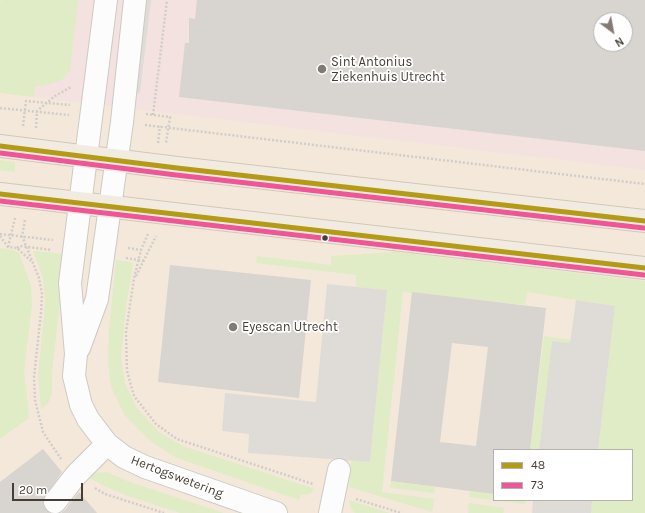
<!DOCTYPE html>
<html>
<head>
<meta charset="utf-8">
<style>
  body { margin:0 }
  #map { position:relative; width:645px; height:513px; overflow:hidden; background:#f0ede8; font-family:Karla,sans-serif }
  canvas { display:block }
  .legend { position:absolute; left:493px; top:449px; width:140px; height:52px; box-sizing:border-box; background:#fff; border:1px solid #b5b2ae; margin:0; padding:5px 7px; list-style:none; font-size:12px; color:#463e34 }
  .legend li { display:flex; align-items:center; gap:8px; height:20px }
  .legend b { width:20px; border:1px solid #b5b2ae }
  .north { position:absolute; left:593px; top:12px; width:40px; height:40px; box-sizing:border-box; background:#fff; border:1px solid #b5b2ae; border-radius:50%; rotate:148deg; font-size:11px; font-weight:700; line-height:16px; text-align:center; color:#463e34 }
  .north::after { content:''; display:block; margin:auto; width:14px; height:18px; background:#827b73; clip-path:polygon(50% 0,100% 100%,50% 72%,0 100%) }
  .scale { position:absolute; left:12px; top:483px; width:71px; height:18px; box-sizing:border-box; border:2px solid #463e34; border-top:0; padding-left:5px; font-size:12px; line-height:14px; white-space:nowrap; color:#463e34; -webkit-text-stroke:3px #fff; paint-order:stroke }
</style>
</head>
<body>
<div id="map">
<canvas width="645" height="513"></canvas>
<ul class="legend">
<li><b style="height:5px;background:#b39b15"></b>48</li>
<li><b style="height:5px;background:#ef5597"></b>73</li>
</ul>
<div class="north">N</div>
<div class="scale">20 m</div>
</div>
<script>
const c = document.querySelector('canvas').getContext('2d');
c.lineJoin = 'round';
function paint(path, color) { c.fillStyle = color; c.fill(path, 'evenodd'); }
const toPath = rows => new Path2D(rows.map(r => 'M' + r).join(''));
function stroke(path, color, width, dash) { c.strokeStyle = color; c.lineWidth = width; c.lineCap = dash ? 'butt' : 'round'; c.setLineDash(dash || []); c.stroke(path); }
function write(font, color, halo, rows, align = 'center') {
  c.font = font + ' Karla,sans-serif'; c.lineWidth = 3.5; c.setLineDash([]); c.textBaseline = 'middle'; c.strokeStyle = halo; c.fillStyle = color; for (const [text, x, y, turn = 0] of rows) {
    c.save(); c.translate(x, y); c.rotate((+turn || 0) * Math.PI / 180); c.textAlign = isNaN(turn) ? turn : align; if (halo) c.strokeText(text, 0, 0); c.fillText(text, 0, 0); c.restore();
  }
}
paint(toPath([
  [0,0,645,0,645,513,0,513],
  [601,20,625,20,625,44,601,44],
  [494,450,632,450,632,500,494,500]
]), '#f4e8da');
paint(toPath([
  [0,0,645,0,645,170,0,93],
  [601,20,625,20,625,44,601,44]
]), '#f3e2df');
paint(toPath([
  [4,0,78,0,70,70,64,78,54,83,35,87,34,97,0,93,0,2],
  [0,160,15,162,15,172,0,170],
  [0,248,13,250,19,253,31,286,32,305,24,372,29,418,0,439],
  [33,251,64,254,64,267,52,372,52,394,48,403,41,410,38,374,45,304,43,278],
  [396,252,645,281,645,513,591,513,592,500,632,500,632,450,598,450,615,306,527,292,525,305,403,292,382,492,434,499,432,512,349,487,351,460,370,462,387,290,356,287,356,275,256,263,257,256,331,265,331,256],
  [116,260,133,263,126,307,121,357,125,383,137,408,159,432,183,446,315,489,310,494,301,495,299,500,177,458,150,441,125,416,111,387,108,359,109,330],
  [544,336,571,340,570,343,552,341,539,450,530,450],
  [107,472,130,482,224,513,180,513,125,495,102,485,90,478,96,473],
  [391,481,435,487,434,493,390,488],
  [470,491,494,494,494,500,526,500,525,504,469,497],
  [349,500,390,513,355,513,351,508],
  [469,503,504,508,503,513,468,513]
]), '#e0ecc6');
paint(toPath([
  [143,0,151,0,140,92,132,98],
  [327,284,387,290,370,462,248,453,249,434,222,431,225,393,316,402],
  [576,300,615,306,598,450,539,450,552,341,570,343],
  [533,500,592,500,591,513,532,513]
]), '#dfdcd8');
paint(toPath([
  [197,0,645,0,645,151,179,97,185,43,189,43,189,18,195,19],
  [601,20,625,20,625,44,601,44],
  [170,265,311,280,299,398,158,382],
  [412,292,546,308,530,450,494,450,494,494,391,481],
  [452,343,488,347,476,446,440,442],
  [43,449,62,472,43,500,44,507,50,513,0,513,0,482],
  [79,492,97,513,61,513,65,510]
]), '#d8d4cf');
const minor = toPath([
  [106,0,70,283,76,354,74,376,81,405,88,419,107,444,124,457,145,467,276,513],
  [79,348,97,299,122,122,135,0],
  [55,502,76,475,107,444],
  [330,513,339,470]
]);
const major = toPath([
  [0,146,177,168,645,221],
  [0,194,645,268]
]);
stroke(minor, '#cdc9c4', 24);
stroke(major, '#d4c8b4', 24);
stroke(toPath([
  [0,108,69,115],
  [146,114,170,117,166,143],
  [153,115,167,0],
  [145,125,645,184],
  [23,126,26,101,70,105],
  [36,128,37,111,55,96,71,87],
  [158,143,160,126],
  [25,220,22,236,39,278,42,294,41,313,34,377,35,400,43,432,61,459],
  [0,234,53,240],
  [148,234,141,250,134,278,126,332,127,371,134,396,156,424,177,439,313,484],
  [0,236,8,247,17,248,31,261],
  [8,247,15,218],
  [17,248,20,246,52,250],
  [128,248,141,250],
  [126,258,145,261],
  [136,276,156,236],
  [95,488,105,494,164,513],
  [356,499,401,513]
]), '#d1cdc9', 2.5, [2, 2]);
stroke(minor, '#fdfcfc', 22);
stroke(major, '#f1ebe2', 22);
stroke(toPath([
  [0,146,177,168,645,221],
  [0,194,645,268]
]), '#b39b15', 5);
stroke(toPath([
  [0,153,176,175,644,228],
  [0,201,644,275]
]), '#ef5597', 5);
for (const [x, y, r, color] of [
  [322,69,5,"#827b73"],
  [325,238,3.5,"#463e34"],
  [233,327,5,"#827b73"]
]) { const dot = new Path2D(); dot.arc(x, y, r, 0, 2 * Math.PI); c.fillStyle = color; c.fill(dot); stroke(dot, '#fff', 1.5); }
write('13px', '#463e34', '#fff', [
  ["Sint Antonius",331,62],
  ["Ziekenhuis Utrecht",331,77],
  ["Eyescan Utrecht",242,327]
], 'left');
write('13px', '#463e34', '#fff', [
  ["Hertogswetering",177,477,21]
]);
</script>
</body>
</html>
